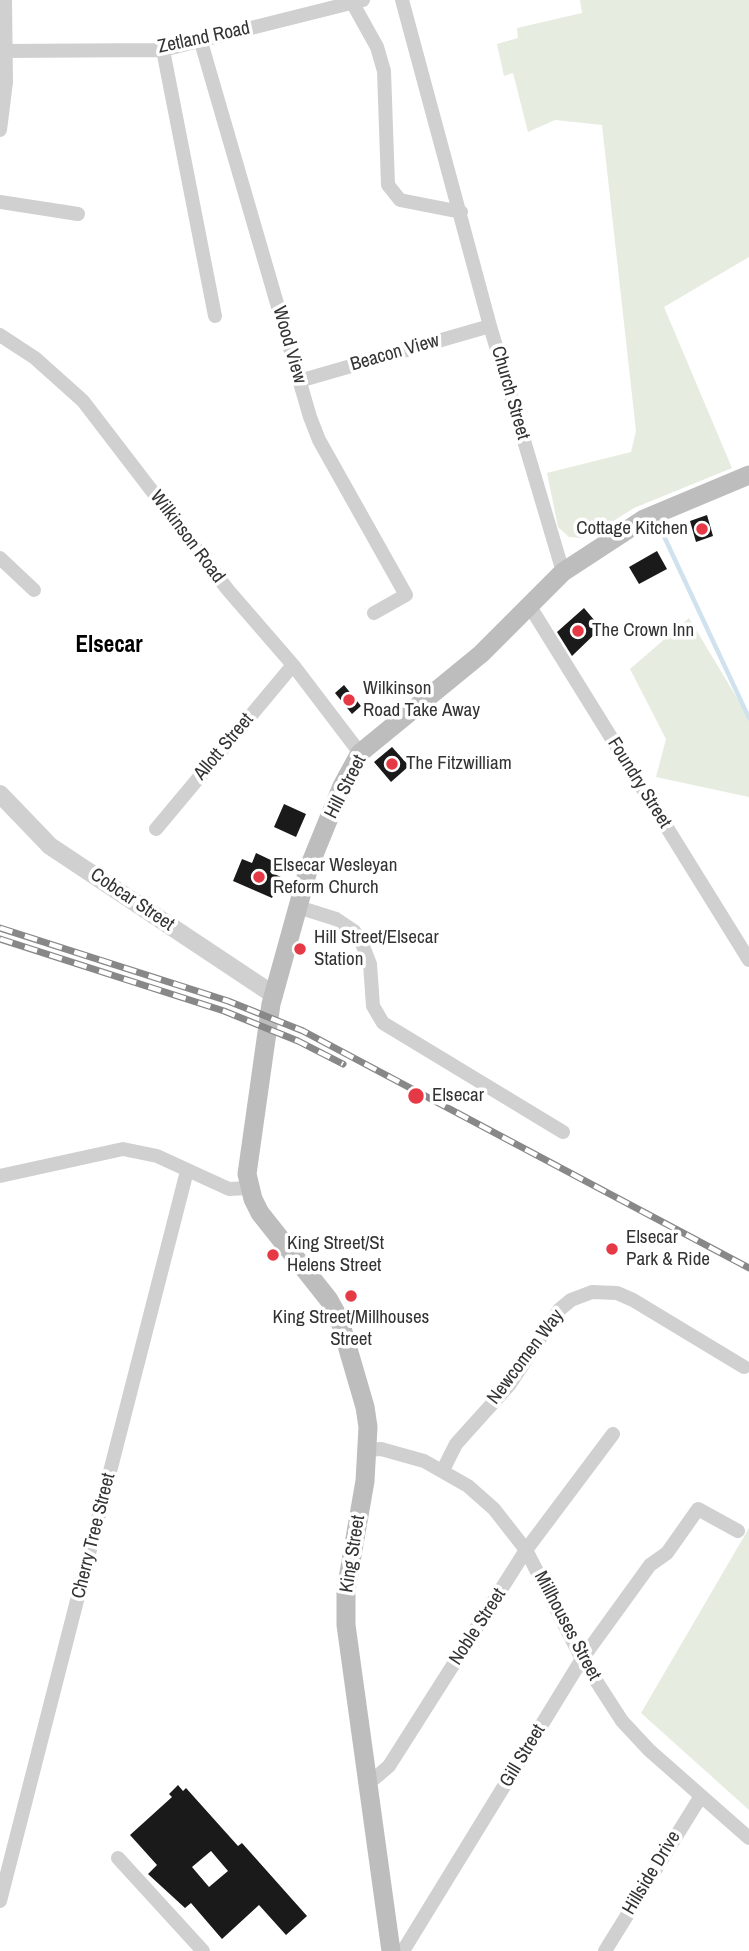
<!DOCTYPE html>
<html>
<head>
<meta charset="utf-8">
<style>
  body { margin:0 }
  canvas { display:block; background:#fff }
</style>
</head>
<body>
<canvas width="749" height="1951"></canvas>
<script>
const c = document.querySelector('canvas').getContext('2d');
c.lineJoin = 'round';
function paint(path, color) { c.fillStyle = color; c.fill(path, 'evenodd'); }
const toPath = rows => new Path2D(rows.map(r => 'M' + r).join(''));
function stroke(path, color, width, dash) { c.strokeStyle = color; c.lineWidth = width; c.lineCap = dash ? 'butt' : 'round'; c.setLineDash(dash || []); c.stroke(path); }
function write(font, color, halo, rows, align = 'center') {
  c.font = font + ' "Archivo Narrow",sans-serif'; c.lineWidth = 7; c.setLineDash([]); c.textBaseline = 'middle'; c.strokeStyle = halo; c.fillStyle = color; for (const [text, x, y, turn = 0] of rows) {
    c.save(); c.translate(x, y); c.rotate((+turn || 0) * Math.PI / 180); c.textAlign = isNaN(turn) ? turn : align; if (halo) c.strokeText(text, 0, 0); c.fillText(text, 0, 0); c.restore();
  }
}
paint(toPath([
  [580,0,749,0,749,257,664,307,732,468,634,508,594,533,581,538,569,537,558,527,547,473,631,452,636,431,602,125,555,120,528,132,513,73,504,76,497,44,518,38,517,28,582,13],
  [689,618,749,718,749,797,656,777,666,739,630,669],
  [749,1528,749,1810,641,1713]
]), '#e6ecdf');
stroke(toPath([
  [662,532,749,718]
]), '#cfe2ee', 4.5);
paint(toPath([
  [707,515,713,536,696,542,690,521],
  [657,551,667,569,639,584,629,567],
  [584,608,601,628,572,656,557,632],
  [344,685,361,706,352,714,335,693],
  [392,747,409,766,391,782,374,762],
  [284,804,306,814,296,837,274,827],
  [256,853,275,862,270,872,281,877,272,898,233,881,242,859,252,863],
  [178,1785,183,1791,186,1788,238,1846,242,1843,307,1916,286,1935,259,1905,222,1939,191,1903,185,1908,148,1874,157,1865,130,1835,172,1797,169,1794],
  [211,1851,228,1871,209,1887,192,1867]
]), '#1a1a1a');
stroke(toPath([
  [402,0,490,326,563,572],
  [352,2,377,47,384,71,388,185,400,200,461,212],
  [201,42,310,417,319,440,406,595,374,613],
  [163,50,215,316],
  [0,51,163,50,363,0],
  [0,130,6,82,5,0],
  [0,202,78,214],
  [0,335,35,358,83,401,228,590,293,665,360,753],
  [299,381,490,326],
  [0,558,34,590],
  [529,605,749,960],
  [156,829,293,665],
  [298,907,336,919,354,931,361,941,370,964,373,1006,383,1023,563,1132],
  [0,1176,123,1149,157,1156,229,1189,249,1188],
  [367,1450,381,1449,424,1461,468,1486,494,1509,526,1550,582,1659,622,1721,649,1750,749,1838],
  [443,1470,456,1444,510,1384,559,1310,571,1300,592,1292,617,1293,633,1300,744,1367],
  [365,1780,375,1778,389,1766,526,1550,613,1434],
  [118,1858,203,1951],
  [0,1901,187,1171],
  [403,1951,582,1659,650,1565,667,1553,698,1509,738,1531],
  [605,1951,701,1796]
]), '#d0d0d0', 14);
stroke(toPath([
  [0,794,50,846,274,995]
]), '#d0d0d0', 18);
stroke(toPath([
  [391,1951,346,1625,346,1590,365,1481,368,1427,365,1407,339,1318,329,1300,260,1213,253,1199,247,1174,271,1004,309,867,342,786,360,753,481,654,563,572,644,519,749,475]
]), '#bdbdbd', 19);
const rail = toPath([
  [0,928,228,1001,303,1031,749,1268],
  [0,939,224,1011,298,1041,343,1064]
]);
stroke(rail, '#888', 7);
stroke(rail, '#fff', 4.5, [13]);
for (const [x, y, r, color] of [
  [702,529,7,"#e63946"],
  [578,631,7,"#e63946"],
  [349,700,7,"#e63946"],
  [392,764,7,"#e63946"],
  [259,877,7,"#e63946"],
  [300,949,7,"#e63946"],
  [416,1096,9,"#e63946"],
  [612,1249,7,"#e63946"],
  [273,1255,7,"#e63946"],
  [351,1296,7,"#e63946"]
]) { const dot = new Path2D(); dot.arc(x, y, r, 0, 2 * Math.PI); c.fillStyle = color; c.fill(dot); stroke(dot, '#fff', 2.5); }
write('19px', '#333', '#fff', [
  ["Zetland Road",204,38,-12],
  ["Wood View",289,345,74],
  ["Beacon View",395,353,-16],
  ["Church Street",510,393,74],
  ["Wilkinson Road",187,537,53],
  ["Allott Street",224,747,-50],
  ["Foundry Street",639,783,58],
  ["Hill Street",346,787,-63],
  ["Cobcar Street",132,900,34],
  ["Newcomen Way",526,1357,-53],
  ["Cherry Tree Street",94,1536,-76],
  ["King Street",353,1554,-81],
  ["Millhouses Street",567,1626,62],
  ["Noble Street",478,1627,-57],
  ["Gill Street",523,1756,-59],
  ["Hillside Drive",652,1873,-59]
]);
write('19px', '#333', '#fff', [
  ["Cottage Kitchen",688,529,"right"],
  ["The Crown Inn",592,631],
  ["Wilkinson",363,689],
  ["Road Take Away",363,711],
  ["The Fitzwilliam",406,764],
  ["Elsecar Wesleyan",273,866],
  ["Reform Church",273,888],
  ["Hill Street/Elsecar",314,938],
  ["Station",314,960],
  ["Elsecar",432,1096],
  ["Elsecar",626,1238],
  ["Park & Ride",626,1260],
  ["King Street/St",287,1244],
  ["Helens Street",287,1266],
  ["King Street/Millhouses",351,1318,"center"],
  ["Street",351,1340,"center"]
], 'left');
write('bold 23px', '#000', '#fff', [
  ["Elsecar",109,646]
]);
</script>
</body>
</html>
